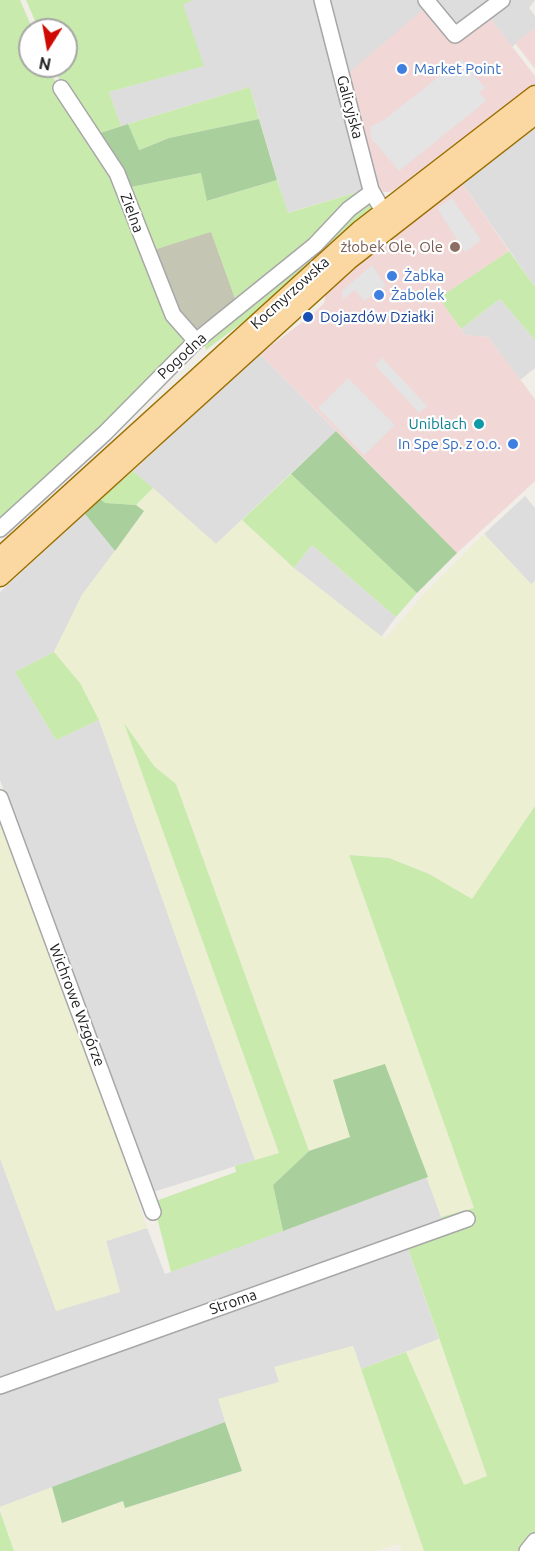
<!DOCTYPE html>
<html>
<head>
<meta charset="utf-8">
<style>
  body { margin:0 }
  #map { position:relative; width:535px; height:1551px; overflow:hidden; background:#f0eee7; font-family:Ubuntu,sans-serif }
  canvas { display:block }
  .north { position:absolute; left:18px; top:18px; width:60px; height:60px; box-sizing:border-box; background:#fff; border:2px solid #a6a6a6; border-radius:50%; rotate:191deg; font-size:16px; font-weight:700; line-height:24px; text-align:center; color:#202020 }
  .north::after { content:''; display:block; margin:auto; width:21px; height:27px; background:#ce0a02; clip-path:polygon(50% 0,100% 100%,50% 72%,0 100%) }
</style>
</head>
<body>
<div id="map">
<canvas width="535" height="1551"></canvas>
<div class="north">N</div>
</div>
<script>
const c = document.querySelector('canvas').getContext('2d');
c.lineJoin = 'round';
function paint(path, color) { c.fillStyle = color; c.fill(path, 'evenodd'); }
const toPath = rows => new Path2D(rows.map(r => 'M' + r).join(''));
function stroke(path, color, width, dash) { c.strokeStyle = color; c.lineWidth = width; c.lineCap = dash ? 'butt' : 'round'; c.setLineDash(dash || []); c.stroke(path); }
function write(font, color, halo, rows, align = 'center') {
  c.font = font + ' Ubuntu,sans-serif'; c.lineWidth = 4.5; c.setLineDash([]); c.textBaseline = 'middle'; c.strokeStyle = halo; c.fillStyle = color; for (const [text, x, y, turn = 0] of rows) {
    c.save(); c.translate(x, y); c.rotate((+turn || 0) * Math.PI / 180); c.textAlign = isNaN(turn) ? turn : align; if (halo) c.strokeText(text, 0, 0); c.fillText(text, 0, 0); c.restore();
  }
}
paint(toPath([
  [194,0,315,0,362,186,361,191,287,213,250,87,121,126,109,92,203,66,182,3],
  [323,0,535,0,529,8,535,16,535,28,512,47,487,14,450,42,345,76],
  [535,127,535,287,462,183],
  [500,299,535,340,535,368,520,380,488,337,465,335,461,329],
  [260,354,336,431,216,544,133,471],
  [525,496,535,508,535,581,531,584,484,534],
  [85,514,115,551,82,595,54,652,15,672,56,740,99,720,255,1160,150,1193,0,780,0,592],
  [312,545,396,617,381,637,294,568],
  [0,1158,56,1310,120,1292,106,1241,147,1228,165,1274,428,1177,444,1226,405,1240,439,1339,361,1369,353,1346,275,1368,280,1382,219,1399,225,1422,0,1507]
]), '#dedddd');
paint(toPath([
  [425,8,450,42,487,14,535,76,535,84,407,183,390,192,383,192,374,182,345,76],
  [535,28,535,69,515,43],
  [462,183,509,251,440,298,465,335,488,337,535,399,535,481,457,553,260,354,313,314,324,303,326,294,352,268]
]), '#f1d8d6');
paint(toPath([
  [211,231,236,301,195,330,176,313,150,251]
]), '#c4c5b2');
paint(toPath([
  [153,488,216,544,242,520,294,568,385,639,423,595,484,534,531,584,535,581,535,806,472,899,429,874,389,858,349,855,474,1208,441,1217,385,1064,350,1137,309,1151,176,784,154,766,126,726,279,1153,255,1160,99,720,80,683,54,652,82,595,144,512,136,505],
  [0,788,147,1228,106,1241,120,1292,56,1311,0,1158],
  [439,1339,487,1476,464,1486,406,1352],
  [353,1346,424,1551,402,1551,399,1544,377,1551,14,1551,0,1507,52,1487,63,1523,123,1501,125,1508,242,1472,218,1399,279,1382,274,1367]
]), '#ecefd2');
paint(toPath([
  [0,0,20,0,33,30,30,30,30,66,48,66,56,83,113,174,187,341,104,430,0,526],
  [26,0,194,0,183,4,204,66,109,92,121,126,97,134,59,79,54,66,66,66,66,30,39,30],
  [250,87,259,119,169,138,138,150,128,124],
  [202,173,208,201,277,180,288,213,361,191,335,220,236,301,211,232,150,251,126,188],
  [368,203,372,207,372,212,267,304,206,350,203,339,361,204],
  [509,251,535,287,535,340,500,299,461,329,439,298],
  [133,471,153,488,136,505,104,503,100,499],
  [291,474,417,593,396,617,312,545,294,568,242,520],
  [54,652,80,683,99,720,56,740,15,672],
  [124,723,154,766,176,784,309,1151,273,1185,283,1231,171,1272,153,1202,236,1172,235,1166,279,1153],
  [535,806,535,1534,522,1551,424,1551,361,1369,406,1352,464,1485,487,1476,405,1240,444,1226,441,1217,474,1208,349,855,389,858,429,874,472,899],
  [0,1511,14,1551,0,1551]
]), '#c9eaad');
paint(toPath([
  [259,119,277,180,207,201,201,173,126,188,97,134,128,124,139,150,169,138],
  [336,431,457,553,417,593,291,474],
  [100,499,105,503,136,505,144,511,115,551,85,514],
  [385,1064,428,1177,283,1231,273,1185,309,1151,350,1137,333,1080],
  [225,1422,242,1471,125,1508,123,1501,62,1523,52,1487]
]), '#a9cf9c');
paint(toPath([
  [461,59,485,88,479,92,486,101,399,171,371,138,370,127,384,120],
  [452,198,481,240,465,252,437,208],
  [372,265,386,286,364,301,355,290,343,299,342,291],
  [382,358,427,406,419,413,375,365],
  [348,378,395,425,364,455,318,408]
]), '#e4e4e4');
const minor = toPath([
  [322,0,371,190,383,211],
  [426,0,455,35,502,0],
  [61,88,117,173,173,315,196,341],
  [0,529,105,433,196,341,315,245,349,209,372,192],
  [0,798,153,1212],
  [0,1386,467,1219],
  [527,1551,535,1541]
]);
const major = toPath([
  [0,557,360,230,535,95],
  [0,577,349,260,535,115]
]);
stroke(minor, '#a7a7a7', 18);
stroke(major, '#9b6e01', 21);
stroke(minor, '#fff', 15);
stroke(major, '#fbd8a1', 18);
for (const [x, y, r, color] of [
  [402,69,6,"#3f7fe0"],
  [455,247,6,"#8d6e63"],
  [392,276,6,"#3f7fe0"],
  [379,295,6,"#3f7fe0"],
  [308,317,6,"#1a4fb4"],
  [479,424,6,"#0f9aa8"],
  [513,444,6,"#3f7fe0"]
]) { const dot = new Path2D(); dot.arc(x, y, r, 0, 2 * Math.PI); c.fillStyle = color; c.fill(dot); stroke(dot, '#fff', 2); }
write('15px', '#366cbe', '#fff', [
  ["Market Point",414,69],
  ["Żabka",404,276],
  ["Żabolek",391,295],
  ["In Spe Sp. z o.o.",501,444,"right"]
], 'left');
write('15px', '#202020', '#fff', [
  ["Galicyjska",350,107,75],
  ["Zielna",132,213,70],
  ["Kocmyrzowska",290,293,-42],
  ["Pogodna",182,356,-43],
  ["Wichrowe Wzgórze",77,1005,69],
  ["Stroma",233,1302,-19]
]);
write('15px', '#785e54', '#fff', [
  ["żłobek Ole, Ole",443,247]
], 'right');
write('15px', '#164399', '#fff', [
  ["Dojazdów Działki",320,317]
], 'left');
write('15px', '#0d838f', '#fff', [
  ["Uniblach",467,424]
], 'right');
</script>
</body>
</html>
